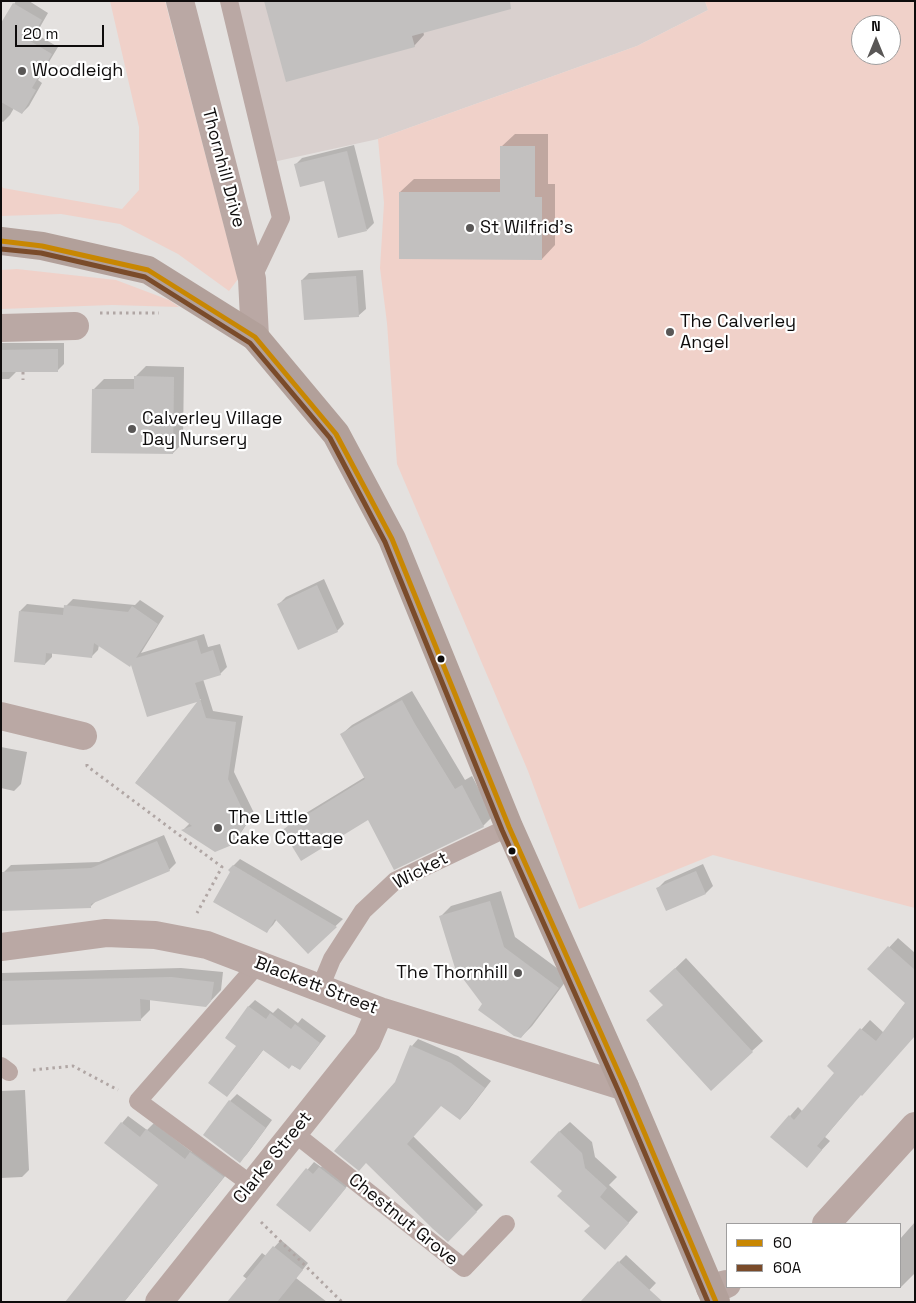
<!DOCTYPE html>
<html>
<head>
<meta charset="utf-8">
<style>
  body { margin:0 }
  #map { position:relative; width:916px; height:1303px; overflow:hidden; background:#e4e1df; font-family:"Space Grotesk",sans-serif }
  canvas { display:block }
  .frame { position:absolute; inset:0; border:2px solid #0e0c0c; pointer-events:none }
  .legend { position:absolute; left:726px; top:1223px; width:175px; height:65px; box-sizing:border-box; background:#fff; border:1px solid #9f9e9e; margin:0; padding:6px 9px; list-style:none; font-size:15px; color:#0e0c0c }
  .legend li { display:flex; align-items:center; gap:10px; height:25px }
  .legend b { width:25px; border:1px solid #9f9e9e }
  .north { position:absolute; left:851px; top:15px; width:50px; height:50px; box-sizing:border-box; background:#fff; border:1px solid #9f9e9e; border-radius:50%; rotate:0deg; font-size:14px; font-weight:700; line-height:20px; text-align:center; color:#0e0c0c }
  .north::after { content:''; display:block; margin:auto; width:18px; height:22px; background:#595756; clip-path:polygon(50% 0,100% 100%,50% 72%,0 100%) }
  .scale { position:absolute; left:15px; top:25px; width:89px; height:22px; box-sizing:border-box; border:2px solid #0e0c0c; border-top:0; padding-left:6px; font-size:15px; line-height:18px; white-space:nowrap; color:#0e0c0c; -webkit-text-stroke:4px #fff; paint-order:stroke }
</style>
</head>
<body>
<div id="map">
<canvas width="916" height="1303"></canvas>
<div class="frame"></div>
<ul class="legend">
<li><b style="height:6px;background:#c88702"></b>60</li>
<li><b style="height:6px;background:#7a4b2a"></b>60A</li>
</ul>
<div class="north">N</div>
<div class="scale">20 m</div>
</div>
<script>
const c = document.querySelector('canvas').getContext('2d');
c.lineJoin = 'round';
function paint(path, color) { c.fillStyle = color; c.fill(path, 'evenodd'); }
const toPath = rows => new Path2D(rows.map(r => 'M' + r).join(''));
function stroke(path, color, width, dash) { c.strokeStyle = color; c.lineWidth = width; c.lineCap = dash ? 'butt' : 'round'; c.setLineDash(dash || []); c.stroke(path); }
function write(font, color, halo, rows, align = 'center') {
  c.font = font + ' "Space Grotesk",sans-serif'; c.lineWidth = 4.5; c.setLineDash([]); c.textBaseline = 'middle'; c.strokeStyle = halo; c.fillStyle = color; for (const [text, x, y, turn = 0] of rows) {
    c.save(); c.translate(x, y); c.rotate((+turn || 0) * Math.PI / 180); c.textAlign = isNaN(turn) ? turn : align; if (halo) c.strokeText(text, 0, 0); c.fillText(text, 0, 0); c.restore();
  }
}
paint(toPath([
  [223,1,705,1,708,10,637,46,378,139,264,164]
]), '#d9d0ce');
paint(toPath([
  [110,1,165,1,238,279,229,291,178,254,120,224,61,214,1,216,1,185,3,188,122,209,139,190,139,127],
  [705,1,915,1,915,908,713,855,579,909,528,771,397,464,387,323,380,268,384,203,378,139,637,46,708,10],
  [861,25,891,25,891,55,861,55],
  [17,269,116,280,169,300,179,307,112,305,1,309,1,270]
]), '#f0d1c9');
paint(toPath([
  [16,1,29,1,48,13,36,34,58,47,38,80,42,83,29,106,22,113,14,108,10,115,3,122,1,121,1,25],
  [266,1,423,31,424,35,414,46],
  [515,134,548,134,548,184,555,184,555,245,542,259,400,192,414,179,501,179,501,147],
  [354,145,374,223,367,230,325,179,295,165,302,158],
  [363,270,366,309,358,316,302,280,309,273],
  [1,343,64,343,64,364,57,371,16,371,16,372,9,379,1,379],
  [146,366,184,367,183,443,173,453,93,390,104,379,135,379,135,377],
  [324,579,344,624,337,631,279,604,286,597],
  [73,599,135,605,140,600,164,616,141,653,204,634,208,647,220,644,227,667,220,674,203,679,213,711,243,716,234,772,254,813,238,837,231,844,183,830,190,823,136,782,201,699,148,715,132,664,99,645,98,650,91,657,52,653,52,657,45,664,20,611,27,604,65,608,66,606],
  [412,691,465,780,472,776,493,816,483,826,368,818,283,831,293,821,365,777,342,734,352,725],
  [1,747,27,752,21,784,14,791,1,788],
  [164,835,176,863,169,870,97,900,90,907,1,910,1,874,4,874,4,872,11,865,99,862],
  [240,859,343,919,308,952,277,919,273,925,266,932,232,872,233,866],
  [703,864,713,886,706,893,667,910,658,888,665,881],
  [501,891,515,937,569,977,532,1026,521,1037,441,916,451,906],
  [898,938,915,953,915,1035,861,1094,825,1137,830,1141,807,1166,790,1116,798,1107,803,1112,836,1073,829,1066,870,1020,884,1033,906,1002,869,969],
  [686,958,763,1041,752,1051,664,1005,662,981],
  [181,968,223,972,221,990,206,1006,150,999,150,1010,140,1020,1,1024,1,973],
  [255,1000,273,1013,278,1008,298,1023,302,1018,326,1036,306,1062,299,1069,264,1049,233,1089,227,1096,238,1046,226,1037,249,1006],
  [418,1039,458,1056,491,1081,467,1112,460,1119,441,1104,413,1136,483,1205,448,1240,366,1162,396,1083,412,1046],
  [25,1090,29,1170,22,1177,1,1178,1,1091],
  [237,1094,272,1120,247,1154,240,1161,230,1101],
  [128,1116,147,1130,154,1123,192,1152,198,1146,230,1170,124,1302,160,1185,122,1123],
  [570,1122,592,1142,595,1157,617,1177,609,1185,638,1212,615,1238,591,1226,564,1191,559,1132],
  [327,1161,352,1180,317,1223,278,1205,314,1162,321,1167],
  [915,1222,915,1273,900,1288,899,1287,900,1287,900,1239],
  [281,1240,308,1263,296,1278,327,1302,277,1302,243,1276,262,1253,266,1256],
  [626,1255,656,1283,638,1302,619,1262]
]), '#0003');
paint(toPath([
  [264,1,510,1,511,9,412,36,415,47,286,82],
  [13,3,42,20,30,41,52,54,32,88,36,90,22,114,1,102,1,23],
  [500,146,535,146,535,197,542,197,542,260,399,259,399,192,500,192],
  [347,151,367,231,338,238,324,181,300,187,294,164],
  [356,276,359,317,304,320,301,280],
  [58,349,58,372,1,372,1,350],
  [134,376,174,377,173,454,91,453,92,389,134,389],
  [317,585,338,632,298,650,277,604],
  [64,605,128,612,132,606,158,624,136,658,197,640,201,654,213,650,221,675,195,683,206,718,236,722,228,779,248,821,232,845,215,852,181,830,192,826,135,783,197,702,147,717,131,665,130,667,94,643,92,658,46,653,45,665,14,662,19,611,63,615],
  [402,700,415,724,455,789,462,785,484,827,394,870,368,820,301,861,282,830,365,779,340,734],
  [157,841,170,871,91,904,91,908,1,911,2,872,91,868],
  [233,865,288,898,337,927,308,954,275,919,267,933,213,902,230,872,228,870],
  [696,871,706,894,666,911,656,888],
  [490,901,504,947,559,988,521,1038,514,1036,478,1010,482,1004,455,968,439,916],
  [888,946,915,970,915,1036,862,1096,861,1095,817,1146,822,1150,807,1168,770,1137,789,1115,794,1120,834,1073,827,1066,860,1028,876,1041,905,1003,867,969],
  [675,968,753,1052,711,1091,646,1020,663,1005,649,991],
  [171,977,214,982,211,1001,206,1007,140,999,141,1021,1,1025,1,981],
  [248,1006,266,1019,270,1013,291,1029,295,1024,320,1043,300,1070,292,1065,289,1069,263,1050,227,1097,208,1083,236,1046,225,1038],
  [410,1045,451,1063,485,1088,460,1120,441,1106,407,1144,477,1212,448,1242,433,1229,366,1163,359,1171,334,1151,395,1082],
  [229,1100,266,1128,240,1163,203,1135],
  [121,1122,140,1137,146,1129,185,1159,190,1152,224,1177,124,1302,65,1302,158,1185,104,1143],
  [559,1131,582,1153,585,1168,607,1188,600,1197,629,1223,605,1250,584,1231,590,1226,557,1196,562,1191,530,1162],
  [319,1167,346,1188,310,1232,276,1205,306,1168,313,1174],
  [273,1246,303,1270,277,1302,227,1302],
  [618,1261,663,1302,580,1302]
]), '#c2c0bf');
stroke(toPath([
  [100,313,159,313],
  [23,372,23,380],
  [87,764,87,766,222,867,197,913],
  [33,1070,73,1066,118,1090],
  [261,1222,342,1302]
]), '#b0a6a4', 3, [2.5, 4]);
stroke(toPath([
  [229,1,281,218,252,279],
  [320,988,332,959,363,911,395,881,509,827],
  [1,1066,9,1072],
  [294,1133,464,1268,506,1224],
  [252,1185,138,1101,258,964]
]), '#baa8a4', 18);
stroke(toPath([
  [180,1,252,279,255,337],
  [1,328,75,326],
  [1,716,83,736],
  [1,947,106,933,155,935,207,945,380,1011,625,1087],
  [826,1224,915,1126],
  [710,1288,727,1284],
  [159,1302,367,1041,380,1011]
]), '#baa8a4', 28);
stroke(toPath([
  [1,241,42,246,148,270,255,337,336,434,392,539,509,827,625,1087,716,1302]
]), '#b2a09a', 28);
stroke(toPath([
  [1,241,42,246,148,270,255,337,336,434,392,539,509,827,625,1087,716,1302]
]), '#c88702', 5);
stroke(toPath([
  [1,249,41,253,145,277,250,343,330,438,385,542,502,830,618,1090,708,1302]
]), '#7a4b2a', 5);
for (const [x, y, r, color] of [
  [22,71,5,"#595756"],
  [470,228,5,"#595756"],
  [670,332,5,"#595756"],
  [132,429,5,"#595756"],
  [441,659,4.5,"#0e0c0c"],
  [218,828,5,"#595756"],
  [512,851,4.5,"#0e0c0c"],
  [518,973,5,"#595756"]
]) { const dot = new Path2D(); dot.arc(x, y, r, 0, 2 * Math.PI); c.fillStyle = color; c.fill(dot); stroke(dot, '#fff', 2); }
write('18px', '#0e0c0c', '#fff', [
  ["Woodleigh",32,71],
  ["St Wilfrid's",480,228],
  ["The Calverley",680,322],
  ["Angel",680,343],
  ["Calverley Village",142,419],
  ["Day Nursery",142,440],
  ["The Little",228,818],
  ["Cake Cottage",228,839],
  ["The Thornhill",508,973,"right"]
], 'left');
write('18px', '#0e0c0c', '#fff', [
  ["Thornhill Drive",223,168,75],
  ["Wicket",421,871,-28],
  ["Blackett Street",316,986,21],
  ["Clarke Street",273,1158,-51],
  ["Chestnut Grove",403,1220,39]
]);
</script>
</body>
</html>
